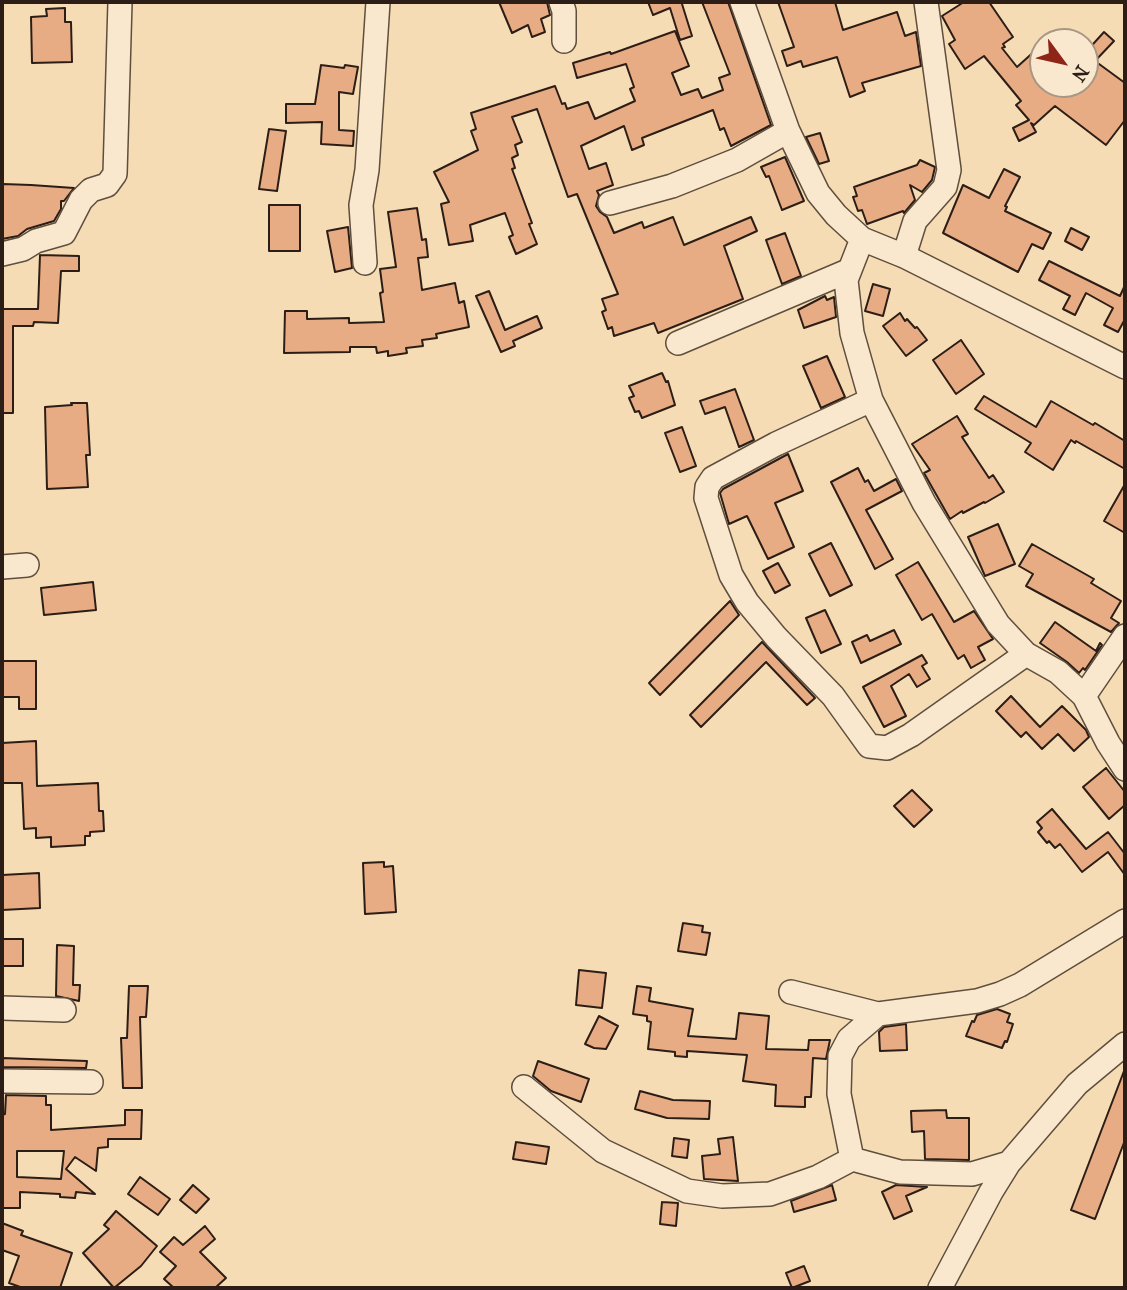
<!DOCTYPE html>
<html>
<head>
<meta charset="utf-8">
<style>
  body { margin:0 }
  #map { position:relative; width:1127px; height:1290px; overflow:hidden; background:#f6dcb4; font-family:"IM FELL French Canon",serif }
  canvas { display:block }
  .frame { position:absolute; inset:0; border:4px solid #2c1e16; pointer-events:none }
  .north { position:absolute; left:1029px; top:28px; width:70px; height:70px; box-sizing:border-box; background:#f9e8ce; border:2px solid #a79784; border-radius:50%; rotate:123deg; font-size:19px; font-weight:700; line-height:28px; text-align:center; color:#2c1e16 }
  .north::after { content:''; display:block; margin:auto; width:24px; height:32px; background:#8f2418; clip-path:polygon(50% 0,100% 100%,50% 72%,0 100%) }
</style>
</head>
<body>
<div id="map">
<canvas width="1127" height="1290"></canvas>
<div class="frame"></div>
<div class="north">N</div>
</div>
<script>
const c = document.querySelector('canvas').getContext('2d');
c.lineJoin = 'round';
function paint(path, color) { c.fillStyle = color; c.fill(path, 'evenodd'); }
const toPath = rows => new Path2D(rows.map(r => 'M' + r).join(''));
function stroke(path, color, width, dash) { c.strokeStyle = color; c.lineWidth = width; c.lineCap = dash ? 'butt' : 'round'; c.setLineDash(dash || []); c.stroke(path); }
const building = toPath([
  [499,2,547,2,550,15,541,19,545,32,532,37,528,25,512,33,499,2],
  [648,2,685,2,682,4,692,36,680,40,670,8,653,15,648,2],
  [702,2,728,2,771,125,731,146,724,128,720,130,713,110,642,138,644,145,632,150,624,126,581,146,589,169,606,163,613,185,597,191,599,195,596,206,600,212,607,217,614,233,642,222,644,228,673,217,684,245,751,217,757,231,724,246,743,299,658,333,654,323,614,336,612,327,608,329,602,312,606,310,602,299,618,294,577,194,568,197,537,109,512,117,522,142,515,145,518,155,512,158,515,168,512,169,532,223,529,224,537,244,516,254,509,237,513,235,505,213,470,225,473,241,449,245,441,204,449,202,434,172,478,150,471,131,476,129,471,113,555,86,562,104,565,103,567,109,588,102,595,119,635,101,630,89,634,87,626,64,577,78,573,63,610,52,611,54,675,31,689,66,672,73,681,95,698,89,702,98,723,90,719,78,730,74,702,2],
  [778,2,835,2,843,30,897,12,905,36,916,32,921,66,862,83,865,91,850,97,837,57,803,67,801,61,787,66,782,51,794,47,778,2],
  [964,2,989,2,1013,37,1003,44,1005,47,1002,48,1017,67,1037,49,1043,56,1043,84,1085,84,1085,53,1104,32,1114,41,1095,61,1125,83,1125,120,1106,145,1055,106,1034,125,1031,123,1036,132,1019,141,1013,128,1029,120,1016,105,1021,101,984,56,965,69,949,44,955,40,942,16,964,2],
  [65,8,65,22,71,22,72,62,32,63,31,17,47,16,46,9,65,8],
  [321,65,344,68,345,65,358,67,353,94,339,92,339,130,354,131,353,146,321,144,322,122,286,123,286,104,315,104,321,65],
  [269,129,286,131,277,191,259,189,269,129],
  [820,133,829,161,819,164,806,137,820,133],
  [785,157,804,201,782,210,769,176,766,177,761,167,785,157],
  [920,160,935,167,932,180,922,192,910,185,915,200,904,213,903,211,867,224,862,210,858,211,853,197,857,196,854,187,917,165,920,160],
  [1004,169,1020,177,1005,206,1007,207,1005,211,1051,233,1043,249,1032,244,1018,272,943,233,963,185,989,198,1004,169],
  [3,184,31,185,74,188,64,201,61,201,61,209,54,221,27,229,18,236,2,239,3,184],
  [269,205,300,205,300,251,269,251,269,205],
  [417,208,422,240,426,239,428,257,418,258,422,290,455,283,459,303,464,301,469,327,436,334,437,338,422,340,423,346,406,348,407,353,388,356,388,351,377,353,376,347,350,347,350,352,284,353,285,311,307,311,307,319,349,318,349,323,384,322,380,293,383,292,380,269,396,267,388,212,417,208],
  [348,227,352,268,335,272,327,231,348,227],
  [1071,228,1089,237,1082,250,1065,241,1071,228],
  [785,233,801,276,782,284,766,240,785,233],
  [40,255,79,256,79,271,61,271,58,323,34,322,33,326,13,326,13,413,2,413,2,309,38,309,40,255],
  [1049,261,1120,296,1125,285,1125,319,1118,332,1104,325,1113,308,1086,293,1075,315,1063,309,1070,296,1039,280,1049,261],
  [873,284,890,289,883,316,865,311,873,284],
  [489,291,505,330,537,316,542,328,513,341,515,346,501,352,476,296,489,291],
  [825,296,827,300,834,297,836,317,804,328,798,310,825,296],
  [900,313,905,321,907,319,915,328,917,327,927,340,906,356,883,326,900,313],
  [961,340,984,374,956,394,933,360,961,340],
  [827,356,845,397,821,408,803,366,827,356],
  [662,373,666,382,668,381,675,405,642,418,639,411,635,412,629,398,634,396,629,386,662,373],
  [735,389,754,440,739,447,725,407,705,414,700,401,735,389],
  [984,396,1036,427,1051,401,1093,425,1095,423,1125,441,1125,469,1076,441,1075,443,1071,440,1053,470,1025,452,1031,443,975,409,984,396],
  [71,403,87,403,90,455,86,455,88,487,47,489,45,407,72,405,71,403],
  [957,416,968,434,962,437,989,478,993,475,1004,492,985,503,984,502,963,513,962,511,950,519,924,473,930,470,912,444,957,416],
  [682,427,696,466,680,472,665,433,682,427],
  [788,454,803,491,775,503,794,547,768,559,747,516,729,524,720,493,723,489,788,454],
  [858,468,865,482,868,480,874,491,896,479,902,491,866,510,893,559,875,569,831,482,858,468],
  [1125,484,1125,533,1104,521,1125,484],
  [998,524,1015,564,985,576,968,537,998,524],
  [831,543,852,585,830,596,809,554,831,543],
  [1032,544,1094,579,1091,583,1121,601,1111,618,1119,623,1111,632,1026,586,1033,574,1019,566,1032,544],
  [918,562,954,622,974,611,993,639,978,647,985,660,971,668,964,655,958,659,932,614,922,620,896,575,918,562],
  [778,563,790,585,775,593,763,571,778,563],
  [93,582,96,610,44,615,41,588,93,582],
  [730,601,739,615,660,695,649,683,730,601],
  [825,610,841,644,821,653,806,618,825,610],
  [1055,622,1096,651,1100,643,1102,645,1085,670,1083,668,1079,673,1067,662,1040,643,1055,622],
  [894,630,901,644,861,663,852,642,867,635,870,641,894,630],
  [762,642,815,698,807,705,766,662,701,727,690,715,762,642],
  [922,655,927,663,922,666,930,679,917,687,909,674,891,686,906,716,884,727,863,687,922,655],
  [2,661,36,661,36,709,19,709,19,697,2,697,2,661],
  [1011,696,1040,727,1062,706,1086,730,1089,737,1074,751,1058,734,1042,749,1026,732,1021,737,996,711,1011,696],
  [36,741,37,786,98,783,99,811,103,811,104,831,90,832,90,836,85,836,85,845,51,847,51,837,36,838,36,828,24,829,22,783,2,783,2,743,36,741],
  [1106,768,1125,792,1125,805,1109,819,1083,787,1106,768],
  [912,790,932,810,914,827,894,806,912,790],
  [1052,809,1086,849,1108,832,1125,854,1125,875,1108,852,1082,872,1060,844,1055,848,1049,841,1047,843,1038,832,1042,828,1037,822,1052,809],
  [384,862,384,867,393,866,396,912,365,914,363,863,384,862],
  [39,873,40,908,2,910,2,875,39,873],
  [683,923,703,926,702,932,710,933,706,955,678,951,683,923],
  [2,939,23,939,23,966,2,966,2,939],
  [57,945,74,946,73,985,80,985,79,1001,56,996,57,945],
  [579,970,606,973,602,1008,576,1005,579,970],
  [129,986,148,986,146,1017,140,1017,142,1088,123,1088,121,1038,127,1038,129,986],
  [637,986,651,988,649,1001,693,1009,688,1036,736,1039,739,1013,769,1016,766,1049,808,1050,809,1040,830,1040,826,1059,813,1058,811,1097,805,1097,805,1107,775,1106,776,1085,743,1081,747,1055,687,1051,687,1057,675,1056,675,1052,648,1049,651,1022,647,1021,647,1016,633,1014,637,986],
  [997,1009,1010,1014,1007,1022,1013,1024,1007,1042,1005,1041,1002,1048,966,1036,972,1021,974,1022,977,1015,997,1009],
  [599,1016,618,1026,606,1049,594,1048,585,1044,599,1016],
  [906,1024,907,1050,880,1051,879,1032,884,1027,906,1024],
  [2,1058,87,1061,86,1068,2,1067,2,1058],
  [538,1061,589,1079,581,1102,551,1091,533,1076,538,1061],
  [1124,1071,1125,1140,1095,1219,1071,1210,1124,1071],
  [640,1091,673,1100,710,1101,709,1119,667,1118,635,1109,640,1091],
  [6,1095,46,1096,46,1105,51,1105,51,1130,125,1125,125,1110,142,1110,141,1139,108,1139,108,1147,98,1148,96,1171,75,1157,66,1169,95,1194,76,1192,75,1198,60,1197,60,1194,20,1192,20,1208,2,1208,2,1115,5,1114,6,1095],
  [17,1151,64,1151,61,1179,17,1177,17,1151],
  [946,1110,947,1118,969,1118,969,1160,925,1159,924,1131,912,1132,911,1111,946,1110],
  [733,1137,738,1181,704,1179,702,1156,720,1154,718,1139,733,1137],
  [674,1138,689,1140,687,1158,672,1156,674,1138],
  [516,1142,549,1147,546,1164,513,1159,516,1142],
  [140,1177,170,1199,158,1215,128,1194,140,1177],
  [193,1185,209,1199,196,1213,180,1200,193,1185],
  [832,1185,836,1200,794,1212,791,1201,832,1185],
  [896,1185,927,1187,906,1196,912,1211,894,1219,882,1192,896,1185],
  [662,1202,678,1203,676,1226,660,1224,662,1202],
  [116,1211,157,1246,141,1266,114,1288,83,1253,109,1229,104,1225,116,1211],
  [2,1223,23,1231,21,1235,72,1253,60,1288,23,1288,9,1283,19,1256,2,1250,2,1223],
  [205,1226,215,1239,200,1252,226,1278,215,1288,174,1288,164,1279,176,1266,160,1252,174,1237,183,1245,205,1226],
  [804,1266,810,1281,792,1288,786,1273,804,1266]
]);
paint(building, '#e8ac84');
stroke(building, '#2c1e16', 2);
const minor = toPath([
  [561,2,564,11,564,41],
  [742,2,788,131,818,193,836,215,862,239,904,256,1125,367],
  [610,203,672,186,737,160,788,131],
  [862,239,846,280,852,333,871,400,924,503,998,624,1026,654,1058,672,1084,696,1108,743,1125,769],
  [2,254,23,249,36,241,64,233,81,200,91,190,107,185,115,174,120,2],
  [904,256,915,221,945,187,949,170,926,2],
  [365,263,361,205,367,170,378,2],
  [678,343,850,270],
  [871,400,776,444,713,478,707,487,706,498,731,575,747,602,776,637,833,696,869,746,887,748,911,735,1026,654],
  [2,567,27,565],
  [1084,696,1125,636],
  [791,992,878,1014,977,1001,1000,994,1020,985,1125,921],
  [2,1008,64,1010],
  [2,1081,91,1082],
  [524,1087,603,1151,687,1191,722,1196,770,1194,818,1177,852,1159,900,1172,972,1174,1009,1163],
  [852,1159,839,1094,840,1056,849,1039,878,1014],
  [940,1288,991,1192,1009,1163,1077,1084,1125,1044]
]);
stroke(minor, '#5e4e3e', 26);
stroke(minor, '#f9e8ce', 23);
</script>
</body>
</html>
